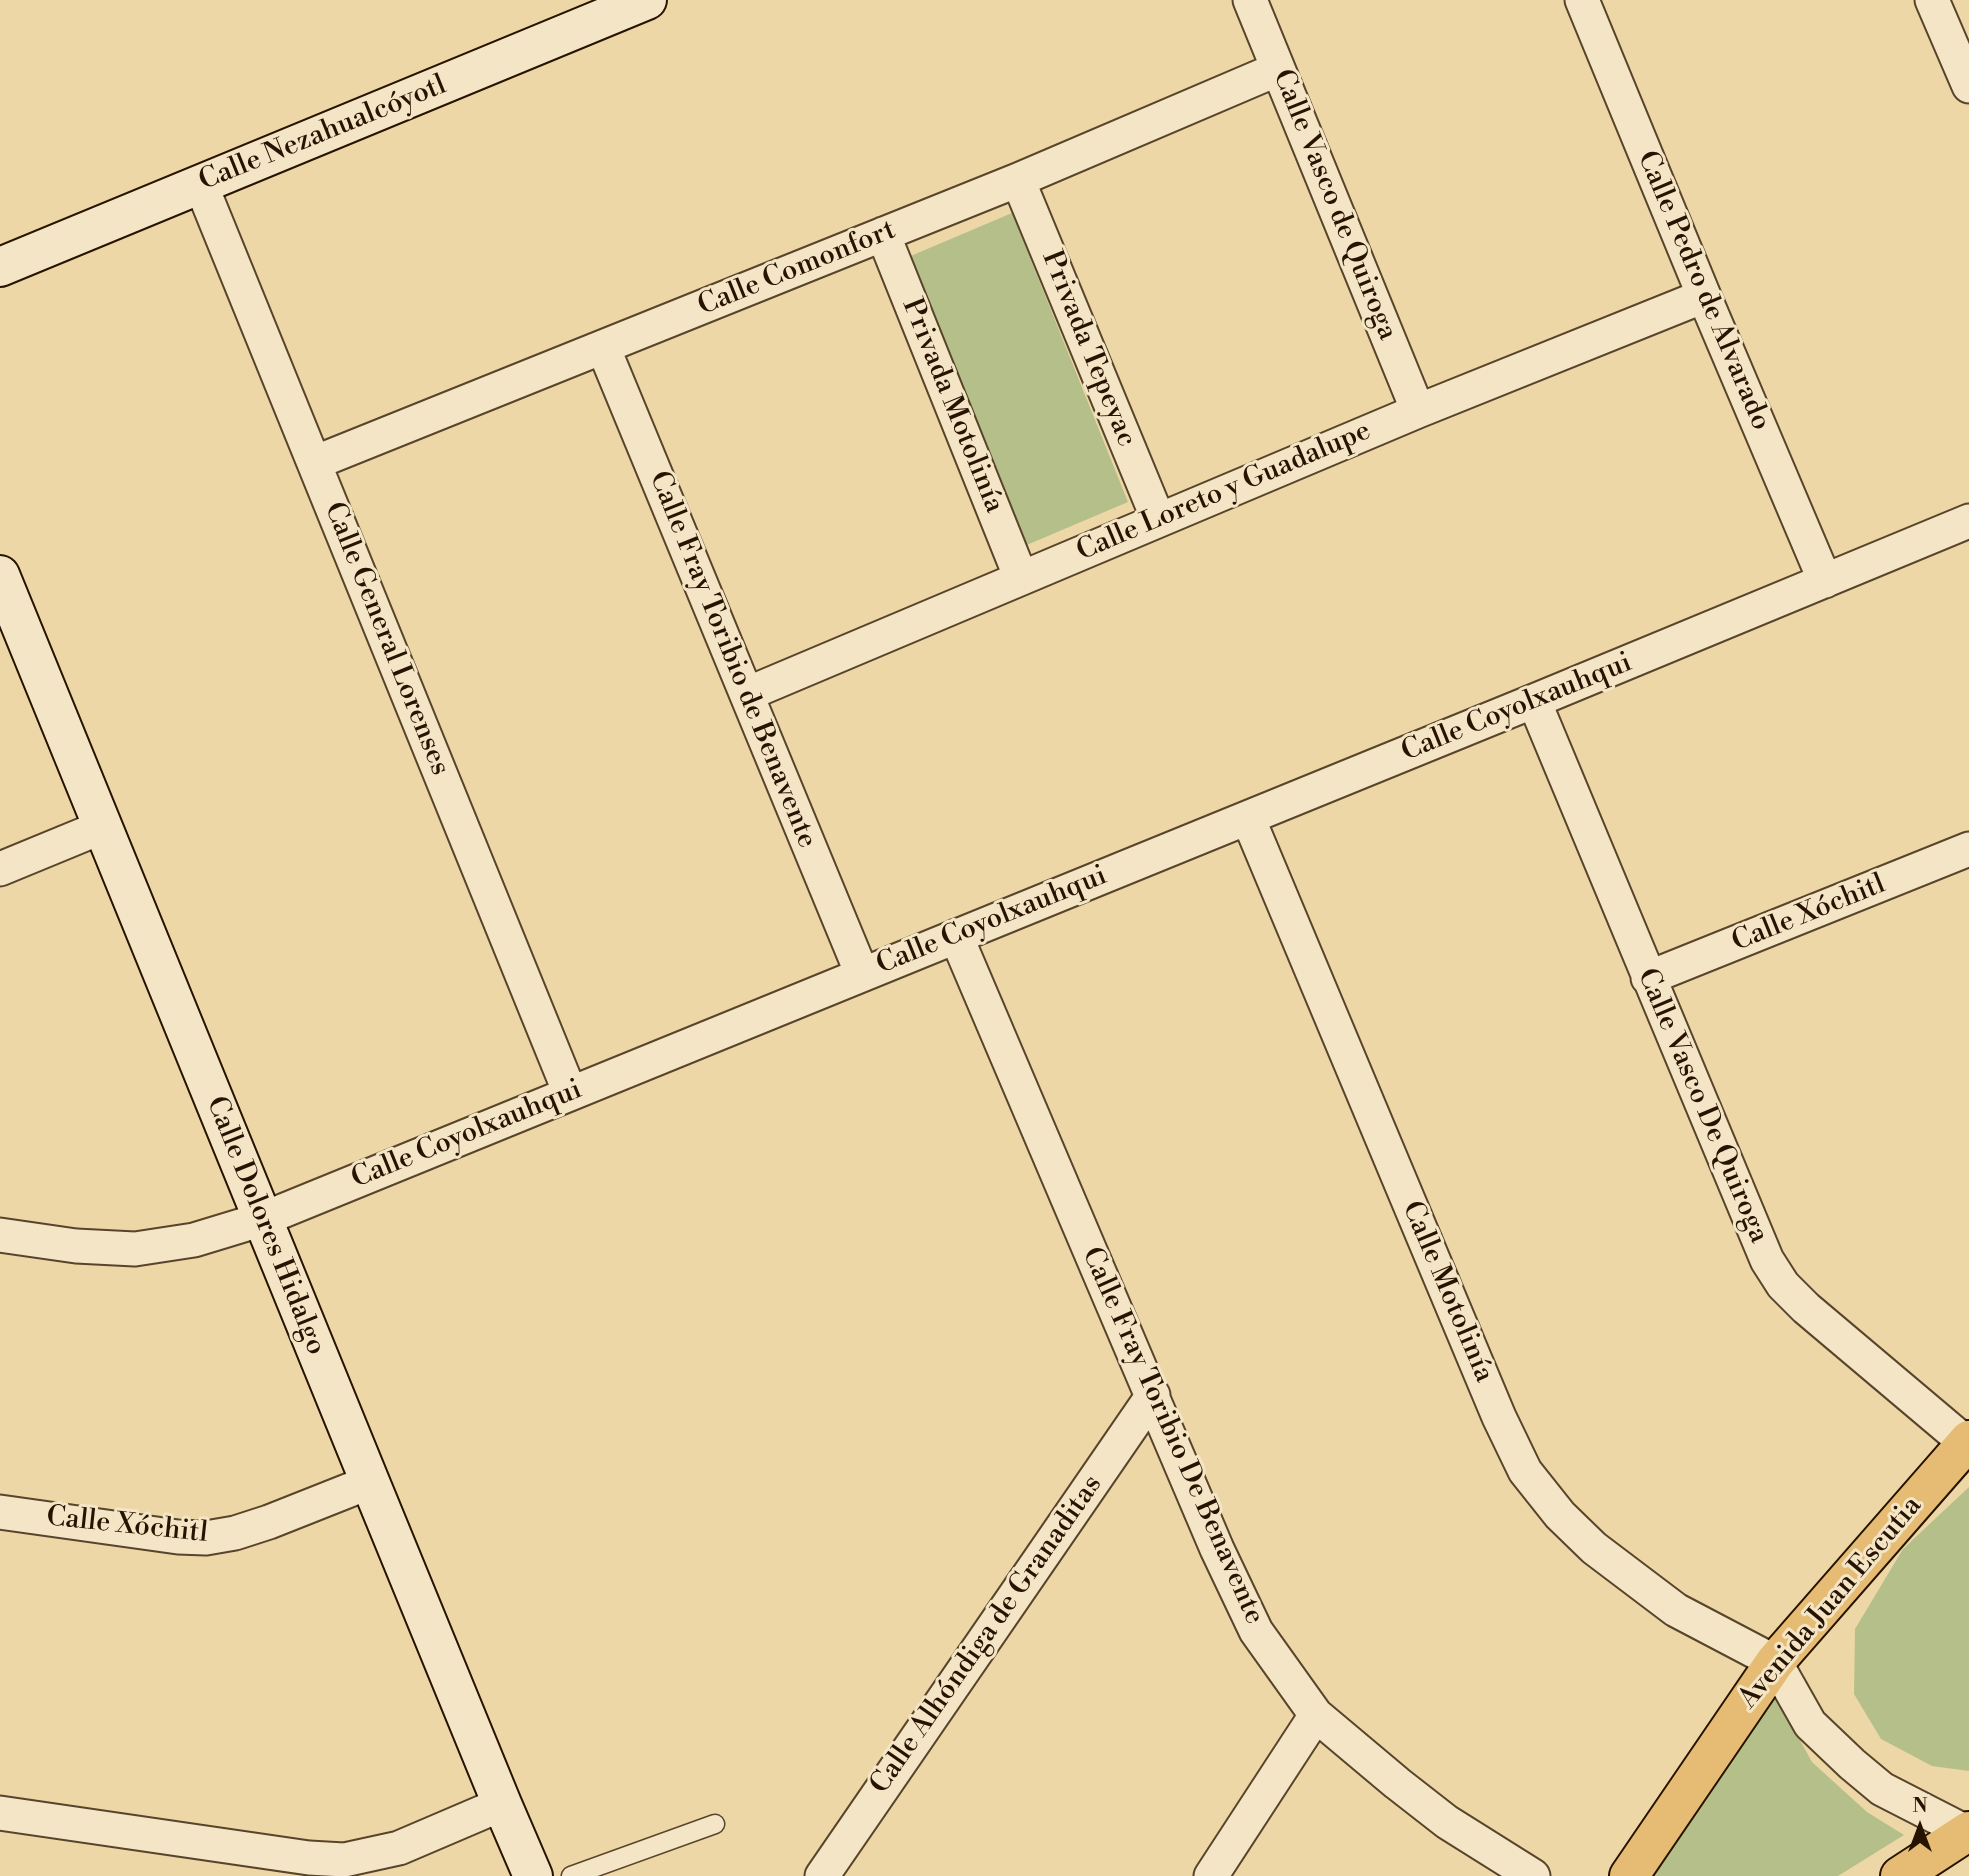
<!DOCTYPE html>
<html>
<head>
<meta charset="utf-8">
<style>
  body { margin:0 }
  #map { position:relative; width:1969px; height:1876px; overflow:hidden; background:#edd7a7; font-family:"Libre Bodoni",serif }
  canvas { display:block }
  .north { position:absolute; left:1885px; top:1792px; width:70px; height:70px; -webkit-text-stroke:5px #f3e5c6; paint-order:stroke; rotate:0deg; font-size:19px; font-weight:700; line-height:28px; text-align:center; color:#271301 }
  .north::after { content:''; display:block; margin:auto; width:24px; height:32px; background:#271301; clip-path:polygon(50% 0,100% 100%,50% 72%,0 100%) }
</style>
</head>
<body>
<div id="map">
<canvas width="1969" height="1876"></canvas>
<div class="north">N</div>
</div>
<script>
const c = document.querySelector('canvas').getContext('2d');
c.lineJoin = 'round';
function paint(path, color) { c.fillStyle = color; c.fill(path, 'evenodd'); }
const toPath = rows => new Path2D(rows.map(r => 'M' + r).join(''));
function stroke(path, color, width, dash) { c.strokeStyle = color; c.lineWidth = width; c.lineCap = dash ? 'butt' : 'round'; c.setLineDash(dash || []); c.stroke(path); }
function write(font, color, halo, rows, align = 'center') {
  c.font = font + ' "Libre Bodoni",serif'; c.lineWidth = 6; c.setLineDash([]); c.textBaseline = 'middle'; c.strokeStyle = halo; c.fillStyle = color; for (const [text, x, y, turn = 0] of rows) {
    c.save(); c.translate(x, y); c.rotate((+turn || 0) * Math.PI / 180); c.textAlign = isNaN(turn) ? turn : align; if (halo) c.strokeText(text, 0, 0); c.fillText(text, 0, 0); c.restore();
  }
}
paint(toPath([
  [1012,213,1128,502,1022,547,906,258],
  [1969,1487,1969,1771,1932,1766,1881,1739,1854,1694,1855,1629,1903,1549],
  [1776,1697,1812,1762,1867,1812,1904,1835,1838,1876,1649,1876]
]), '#b5bf89');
const lane = toPath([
  [571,1876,715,1824]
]);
const street = toPath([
  [1250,0,1418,411],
  [1582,0,1704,296,1825,581],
  [1932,0,1969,86],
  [1018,180,1158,519],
  [201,185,570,1093],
  [883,234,1021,578],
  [603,347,862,974],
  [314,463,1018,180,1278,69],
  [747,694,1418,411,1704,296],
  [1534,701,1767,1260,1783,1285,1806,1308,1966,1443],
  [1248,818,1499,1417,1525,1471,1560,1515,1594,1548,1676,1610,1775,1662,1810,1724,1852,1764,1882,1789,1966,1832],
  [0,869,102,827],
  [956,936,1217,1549,1256,1631,1316,1715,1397,1783,1447,1822,1533,1876],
  [1648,978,1969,849],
  [0,1235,76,1246,135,1249,194,1240,263,1219,1534,701,1969,521],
  [0,1512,178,1537,206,1538,235,1533,269,1522,370,1482],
  [0,1813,309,1858,344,1860,399,1848,502,1804],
  [822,1876,1153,1395],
  [1211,1876,1316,1715]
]);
const secondary = toPath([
  [0,267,647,0],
  [0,575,370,1482,502,1804,533,1876]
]);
const primary = toPath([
  [1629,1876,1775,1662,1969,1440],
  [1900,1876,1969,1831]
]);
stroke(lane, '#58442a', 21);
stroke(street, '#58442a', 37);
stroke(secondary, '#271301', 42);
stroke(primary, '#271301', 42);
stroke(lane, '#f3e5c6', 18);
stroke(street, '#f3e5c6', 33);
stroke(secondary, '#f3e5c6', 38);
stroke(primary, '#e6bc74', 38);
write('28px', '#271301', '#f3e5c6', [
  ["Calle Nezahualcóyotl",323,134,-22],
  ["Calle Vasco de Quiroga",1334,205,68],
  ["Calle Comonfort",797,269,-22],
  ["Calle Pedro de Alvarado",1703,291,67],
  ["Privada Tepeyac",1088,349,68],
  ["Privada Motolinía",952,406,68],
  ["Calle Loreto y Guadalupe",1224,492,-23],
  ["Calle General Lorenses",386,639,68],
  ["Calle Fray Toribio de Benavente",732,660,68],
  ["Calle Coyolxauhqui",1517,708,-22],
  ["Calle Xóchitl",1809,914,-22],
  ["Calle Coyolxauhqui",992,921,-22],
  ["Calle Vasco De Quiroga",1702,1106,67],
  ["Calle Coyolxauhqui",467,1135,-22],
  ["Calle Dolores Hidalgo",265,1226,68],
  ["Calle Motolinía",1447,1292,67],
  ["Calle Fray Toribio De Benavente",1172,1436,66],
  ["Calle Xóchitl",127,1526,6],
  ["Avenida Juan Escutia",1831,1603,-50],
  ["Calle Alhóndiga de Granaditas",987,1635,-55]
]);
</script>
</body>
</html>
